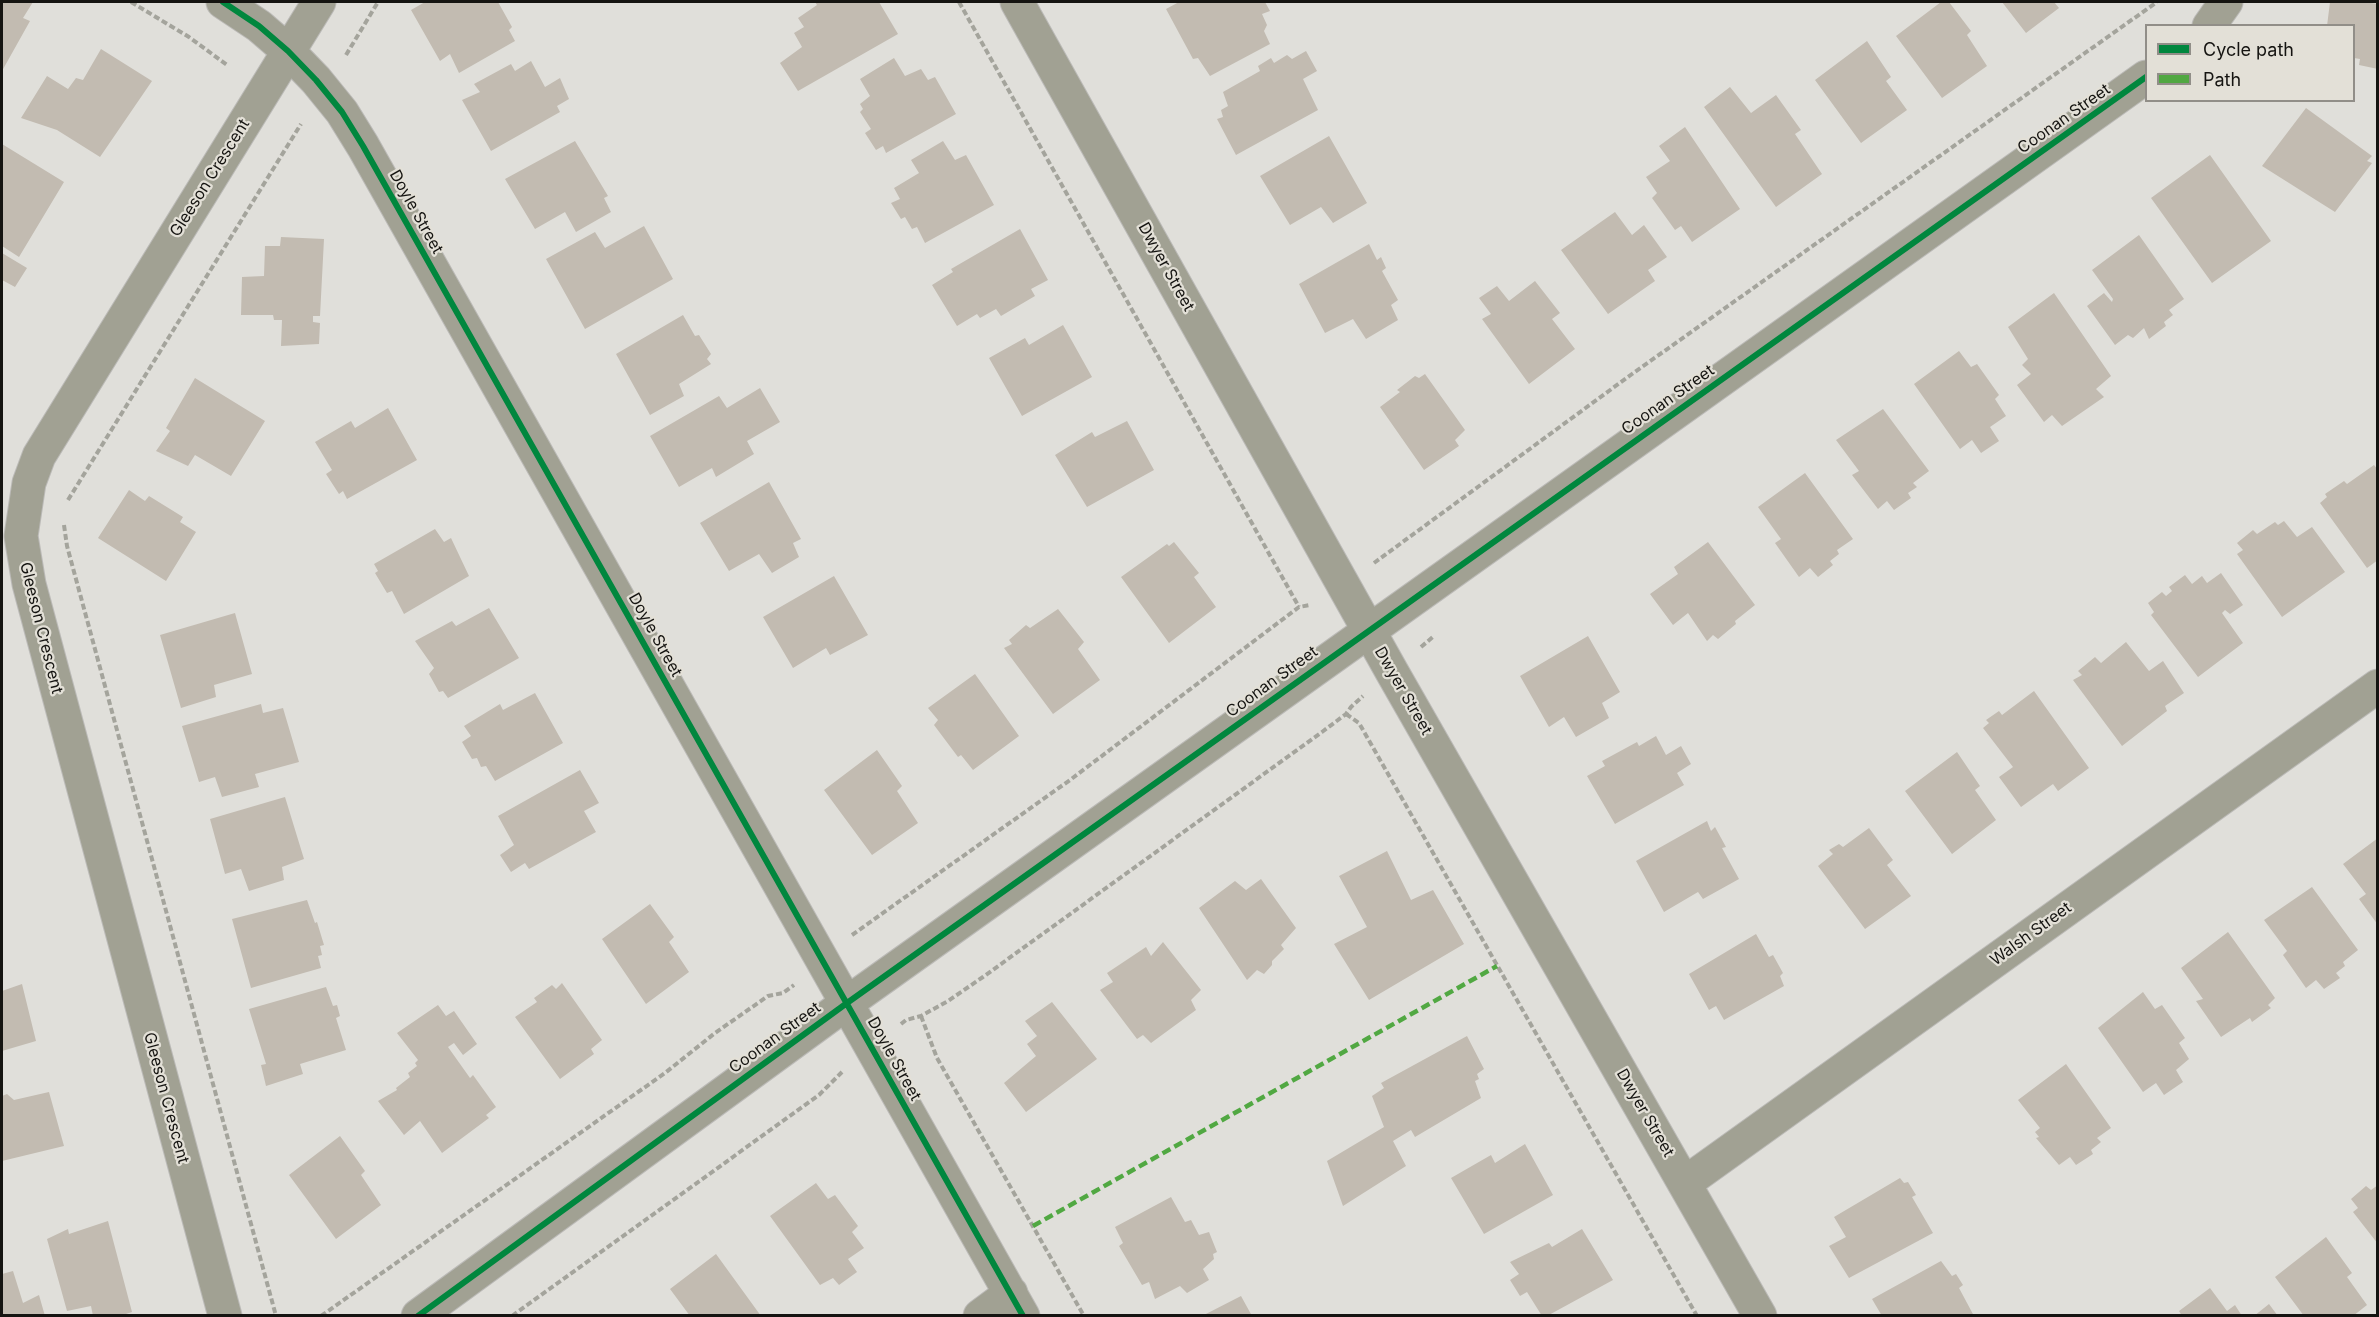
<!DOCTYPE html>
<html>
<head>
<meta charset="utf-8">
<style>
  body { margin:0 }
  #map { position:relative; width:2379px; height:1317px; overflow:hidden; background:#e0dfda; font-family:Inter,sans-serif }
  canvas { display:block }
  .frame { position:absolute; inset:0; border:3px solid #151411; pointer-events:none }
  .legend { position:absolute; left:2145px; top:24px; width:210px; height:78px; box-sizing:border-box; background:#e3e0d7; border:2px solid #918e88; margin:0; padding:8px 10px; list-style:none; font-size:18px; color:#151411 }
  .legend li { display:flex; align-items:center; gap:12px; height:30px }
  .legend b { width:30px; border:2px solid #918e88 }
</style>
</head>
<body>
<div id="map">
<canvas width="2379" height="1317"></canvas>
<div class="frame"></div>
<ul class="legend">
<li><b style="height:8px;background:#00873e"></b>Cycle path</li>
<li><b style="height:8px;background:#51a842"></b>Path</li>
</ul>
</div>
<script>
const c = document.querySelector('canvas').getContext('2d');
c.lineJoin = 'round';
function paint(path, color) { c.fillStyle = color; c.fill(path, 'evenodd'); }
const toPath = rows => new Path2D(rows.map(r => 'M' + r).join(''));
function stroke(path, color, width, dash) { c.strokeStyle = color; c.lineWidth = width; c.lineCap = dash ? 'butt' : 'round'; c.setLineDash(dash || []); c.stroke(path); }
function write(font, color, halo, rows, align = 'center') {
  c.font = font + ' Inter,sans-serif'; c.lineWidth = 4.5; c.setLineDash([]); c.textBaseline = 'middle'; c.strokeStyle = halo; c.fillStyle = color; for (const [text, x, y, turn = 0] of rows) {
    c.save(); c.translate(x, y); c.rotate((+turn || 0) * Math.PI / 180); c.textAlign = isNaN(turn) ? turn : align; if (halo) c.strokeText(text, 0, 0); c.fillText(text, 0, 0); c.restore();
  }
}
paint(toPath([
  [2,2,33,2,23,18,30,21,2,71],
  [425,2,498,2,512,27,509,30,515,41,459,73,450,54,440,61,411,10],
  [815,2,879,2,898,34,798,91,780,63,802,47,794,33,804,27,798,18,817,5],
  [1179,2,1265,2,1270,11,1262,14,1267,25,1264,31,1270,44,1210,76,1198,58,1193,59,1166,9],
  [1941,2,1949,2,1971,31,1967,35,1987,66,1942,98,1896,36],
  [2002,2,2054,2,2059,8,2026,33],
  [2330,2,2364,2,2378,4,2378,69,2359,65,2360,59,2354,58,2354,26,2327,26],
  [1867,41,1891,77,1886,81,1907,110,1861,143,1815,80],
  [101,49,152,81,100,157,57,130,21,118,47,76,68,89,76,78,83,80],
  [1306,51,1317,71,1303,79,1318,110,1236,155,1217,119,1223,117,1221,110,1228,106,1223,92,1260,71,1258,66,1271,58,1274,63,1287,55,1292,59],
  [894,58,905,76,921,69,928,80,935,77,956,114,886,153,883,146,876,150,865,133,871,129,860,112,863,109,860,104,870,96,860,79],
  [531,61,545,87,560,78,569,99,557,106,560,112,491,151,462,100,480,92,474,84,511,64,515,71],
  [1730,87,1751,113,1776,95,1801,130,1795,134,1822,174,1776,207,1704,107],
  [2306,108,2372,156,2367,161,2372,163,2335,212,2262,166],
  [1685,127,1740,209,1692,242,1681,226,1675,230,1652,198,1657,193,1646,177,1670,161,1659,146],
  [1329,136,1367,203,1333,223,1321,207,1290,225,1260,176],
  [575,141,608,196,604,198,611,212,576,232,565,212,535,229,505,179],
  [943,141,955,160,966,155,994,205,925,243,917,227,912,229,905,217,901,219,891,203,900,199,894,188,919,173,911,160],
  [2,144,64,182,19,257,2,246],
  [2210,155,2271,241,2212,283,2151,198],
  [1615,212,1632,235,1644,225,1667,257,1648,270,1655,281,1608,314,1561,250],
  [644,226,673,279,585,329,546,259,595,232,605,248],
  [1020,229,1048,280,1031,289,1035,296,1001,316,996,309,980,318,977,314,957,326,932,285,953,272,951,269],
  [2139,235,2184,299,2169,310,2173,315,2164,322,2166,326,2149,339,2144,328,2133,338,2128,335,2115,345,2087,306,2104,293,2112,302,2113,299,2092,270],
  [281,237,324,239,320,316,313,316,313,322,320,323,319,344,281,346,282,320,274,320,273,315,241,315,242,277,264,276,265,246,280,246],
  [1369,244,1377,260,1381,257,1386,268,1382,271,1398,300,1391,305,1398,320,1366,339,1353,319,1325,333,1299,284],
  [2,253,27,268,15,287,2,280],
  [1535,281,1560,313,1552,319,1575,349,1529,384,1482,319,1491,314,1479,298,1497,286,1509,301],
  [2054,293,2111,376,2096,389,2104,397,2062,426,2052,415,2044,422,2017,385,2031,374,2022,365,2028,359,2008,327],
  [683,315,695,336,699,335,711,354,707,359,711,364,679,384,684,396,650,415,616,354],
  [1063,325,1092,377,1022,416,989,358,1025,338,1029,345],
  [1959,351,1971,367,1977,364,1999,395,1995,399,2006,416,1990,427,1999,441,1981,453,1972,440,1960,449,1914,384],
  [1425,374,1465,430,1455,440,1459,446,1424,470,1380,407,1400,392,1397,390,1415,376,1419,378],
  [195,378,265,421,231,476,195,455,188,466,156,451,170,431,166,428],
  [760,388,780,422,747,441,754,454,716,477,712,468,679,487,650,436,719,396,727,408],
  [388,408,417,460,347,499,343,491,339,494,326,474,332,470,315,442,351,421,355,428],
  [1883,409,1929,471,1913,483,1917,487,1908,493,1911,498,1894,510,1887,501,1878,509,1852,475,1859,471,1836,440],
  [1127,421,1154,470,1087,507,1055,455,1092,432,1095,437],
  [2374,465,2378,470,2378,560,2367,568,2320,503,2327,497,2325,494,2344,481,2347,484],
  [1805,473,1853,539,1837,550,1839,554,1830,561,1833,565,1818,577,1810,568,1799,577,1775,543,1781,539,1758,507],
  [769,482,801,539,793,543,799,557,772,573,759,554,729,571,700,523],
  [129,490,145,501,149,496,183,517,180,522,196,532,166,581,98,538],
  [2284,521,2297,537,2312,527,2345,572,2282,617,2237,554,2243,550,2237,543,2253,530,2257,534,2275,522,2278,525],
  [435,529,444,542,451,538,469,576,404,614,392,591,387,593,375,573,378,571,374,564],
  [1174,542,1199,573,1194,577,1216,607,1169,643,1121,577,1167,544,1169,546],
  [1708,542,1755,605,1735,621,1736,624,1718,639,1713,635,1707,641,1688,613,1673,625,1650,594,1678,574,1674,567],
  [2221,573,2243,605,2230,614,2225,610,2222,613,2243,643,2198,677,2151,615,2154,612,2148,603,2162,592,2166,596,2172,591,2169,587,2185,575,2192,584,2202,576,2207,583],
  [834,576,868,635,830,655,826,648,793,668,763,617],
  [489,608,519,658,448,698,443,691,439,692,429,674,434,668,415,641,452,621,456,626],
  [1058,609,1084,642,1078,649,1100,680,1053,714,1004,648,1012,644,1009,640,1026,625,1030,628],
  [235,613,252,674,214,685,216,697,181,708,160,635],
  [1588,636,1620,692,1602,703,1609,718,1576,737,1564,717,1549,727,1520,676],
  [2126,642,2149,671,2163,661,2184,693,2165,706,2167,711,2122,746,2073,680,2082,675,2078,671,2095,657,2101,663],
  [975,674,1019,736,973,770,961,755,958,757,934,725,938,720,928,708],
  [2034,691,2089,768,2058,791,2053,784,2021,807,1999,777,2013,767,1983,728,1989,723,1986,720,1999,711,2002,715],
  [535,693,563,743,495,781,486,766,481,767,477,758,472,759,462,742,471,736,464,726,500,704,503,710],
  [261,704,263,713,283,708,299,762,255,774,259,787,222,797,215,777,199,782,182,726],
  [1656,736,1666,755,1681,746,1691,764,1677,773,1684,785,1615,824,1587,776,1605,766,1602,761,1637,742,1639,746],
  [877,750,902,786,897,791,918,823,872,855,824,790],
  [1957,752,1980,786,1975,790,1996,820,1952,854,1905,791],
  [580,770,599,803,584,811,596,832,529,869,525,863,511,872,500,855,514,845,498,816],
  [285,797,304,859,282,867,284,880,249,891,241,869,225,874,210,819],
  [1707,821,1711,831,1715,827,1726,847,1722,848,1739,879,1703,899,1698,892,1664,912,1636,861],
  [1869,828,1893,860,1887,865,1911,896,1865,929,1818,866,1833,854,1829,850,1839,844,1843,847],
  [2378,838,2378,925,2359,899,2366,894,2343,864],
  [1387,851,1411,900,1433,890,1464,944,1369,1000,1334,944,1367,927,1339,876],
  [1261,879,1296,928,1281,945,1284,949,1272,961,1272,965,1264,974,1257,970,1247,980,1199,908,1235,881,1246,890],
  [2312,887,2358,950,2343,962,2345,966,2336,973,2340,978,2324,989,2316,980,2306,988,2283,955,2287,951,2264,920],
  [307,900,315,923,317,922,324,945,320,946,322,955,318,956,321,968,251,988,232,919],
  [650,904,674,937,669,942,689,972,646,1004,602,939],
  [2228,932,2275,998,2268,1005,2271,1008,2252,1022,2250,1018,2221,1037,2196,1001,2203,999,2181,968],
  [1756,934,1769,957,1773,955,1783,973,1780,976,1784,986,1724,1020,1716,1006,1709,1010,1689,974],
  [1163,942,1201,990,1191,1000,1196,1010,1151,1043,1143,1035,1137,1039,1100,990,1113,982,1107,973,1146,947,1151,956],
  [562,983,602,1040,591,1049,594,1054,560,1079,515,1017,537,1002,534,998,552,985,556,989],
  [22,984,36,1041,2,1051,2,991],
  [326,987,333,1006,337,1005,340,1016,336,1018,346,1050,300,1064,303,1074,266,1086,261,1065,266,1064,249,1009],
  [2143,992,2155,1009,2162,1005,2185,1038,2179,1043,2189,1059,2176,1070,2183,1082,2164,1095,2156,1083,2143,1092,2098,1028],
  [1052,1002,1097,1059,1026,1112,1004,1083,1036,1056,1027,1044,1037,1036,1025,1021],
  [438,1005,446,1016,454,1011,477,1044,463,1055,454,1043,448,1047,470,1078,473,1075,496,1107,486,1115,489,1118,442,1153,420,1121,404,1135,378,1101,397,1090,396,1088,410,1077,408,1073,417,1066,415,1063,418,1060,397,1033],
  [1467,1036,1484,1069,1477,1074,1479,1079,1475,1081,1481,1098,1415,1137,1411,1130,1393,1141,1406,1166,1343,1206,1327,1161,1384,1127,1372,1096,1384,1088,1381,1083],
  [2066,1064,2111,1128,2097,1138,2101,1142,2091,1150,2093,1154,2076,1165,2070,1157,2059,1165,2036,1138,2039,1137,2035,1132,2040,1128,2018,1100],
  [49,1092,64,1146,2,1161,2,1096,7,1094,14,1100],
  [340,1136,365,1171,361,1175,381,1205,336,1239,289,1175],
  [1525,1144,1553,1195,1484,1234,1451,1178,1491,1155,1495,1163],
  [1900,1178,1904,1183,1908,1182,1916,1195,1912,1197,1933,1233,1849,1278,1829,1246,1846,1237,1834,1217],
  [816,1183,828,1199,835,1195,858,1226,852,1232,864,1248,848,1259,857,1272,839,1285,833,1278,820,1285,770,1216],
  [2378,1185,2378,1244,2353,1212,2358,1208,2351,1199,2366,1186,2371,1190],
  [1171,1197,1185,1222,1191,1220,1199,1235,1209,1232,1217,1252,1213,1254,1214,1259,1203,1269,1209,1280,1187,1293,1180,1286,1155,1299,1149,1282,1142,1285,1119,1246,1123,1243,1115,1227],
  [108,1221,132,1312,120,1316,93,1316,91,1306,67,1311,47,1239,68,1229,69,1234],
  [1582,1229,1613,1280,1547,1316,1542,1316,1527,1292,1520,1296,1510,1280,1519,1274,1510,1262,1549,1243,1552,1247],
  [2326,1237,2352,1273,2347,1277,2367,1305,2353,1316,2304,1316,2275,1277],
  [716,1254,761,1316,690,1316,670,1289],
  [1941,1261,1952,1276,1956,1274,1963,1285,1959,1288,1974,1316,1882,1316,1872,1299],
  [13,1271,23,1303,39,1295,45,1316,2,1316,2,1274],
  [2210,1288,2227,1311,2235,1305,2242,1316,2182,1316,2179,1311],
  [1241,1296,1252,1316,1202,1316],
  [2269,1304,2278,1316,2254,1316]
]), '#c2bbb1');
const minor = toPath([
  [223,2,259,26,288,51,316,80,342,112,363,146,1023,1316],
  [1017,2,1392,672,1760,1316],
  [2209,26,2226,2],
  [1685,1183,2378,686],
  [225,1316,29,584,21,536,29,483,39,456,319,2],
  [418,1316,847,1003,2146,77],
  [980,1316,1011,1293]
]);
stroke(minor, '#bbbab7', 35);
stroke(toPath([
  [131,2,189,37,227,65],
  [959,2,1299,607],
  [346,55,378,2],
  [68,500,301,124],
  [64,525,67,546,276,1316],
  [1374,563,1632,374,2157,2],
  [1421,647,1434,636],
  [1346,714,1359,723,1697,1316],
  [852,935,1070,780,1299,607,1310,605],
  [921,1016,937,1058,1084,1316],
  [901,1024,906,1020,921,1016,948,1001,983,977,1322,732,1346,714,1351,707,1363,696],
  [321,1316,665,1073,715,1033,768,996,783,993,794,985],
  [512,1316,819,1095,842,1072]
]), '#a4a49c', 4, [6, 3]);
stroke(minor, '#a1a193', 33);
stroke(toPath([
  [1033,1226,1497,966]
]), '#51a842', 4.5, [9, 4.5]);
stroke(toPath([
  [223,2,259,26,288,51,316,80,342,112,363,146,1023,1316],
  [418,1316,847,1003,2146,77]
]), '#00873e', 6);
write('16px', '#151411', '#e3e0d7', [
  ["Coonan Street",2064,119,-35],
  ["Gleeson Crescent",210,178,-58],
  ["Doyle Street",416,212,61],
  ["Dwyer Street",1166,267,61],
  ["Coonan Street",1668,400,-35],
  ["Gleeson Crescent",41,628,76],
  ["Doyle Street",655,635,61],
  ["Coonan Street",1272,682,-36],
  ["Dwyer Street",1403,691,60],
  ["Walsh Street",2031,934,-36],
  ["Coonan Street",775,1038,-36],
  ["Doyle Street",894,1059,61],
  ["Gleeson Crescent",166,1098,75],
  ["Dwyer Street",1645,1113,60]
]);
</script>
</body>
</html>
